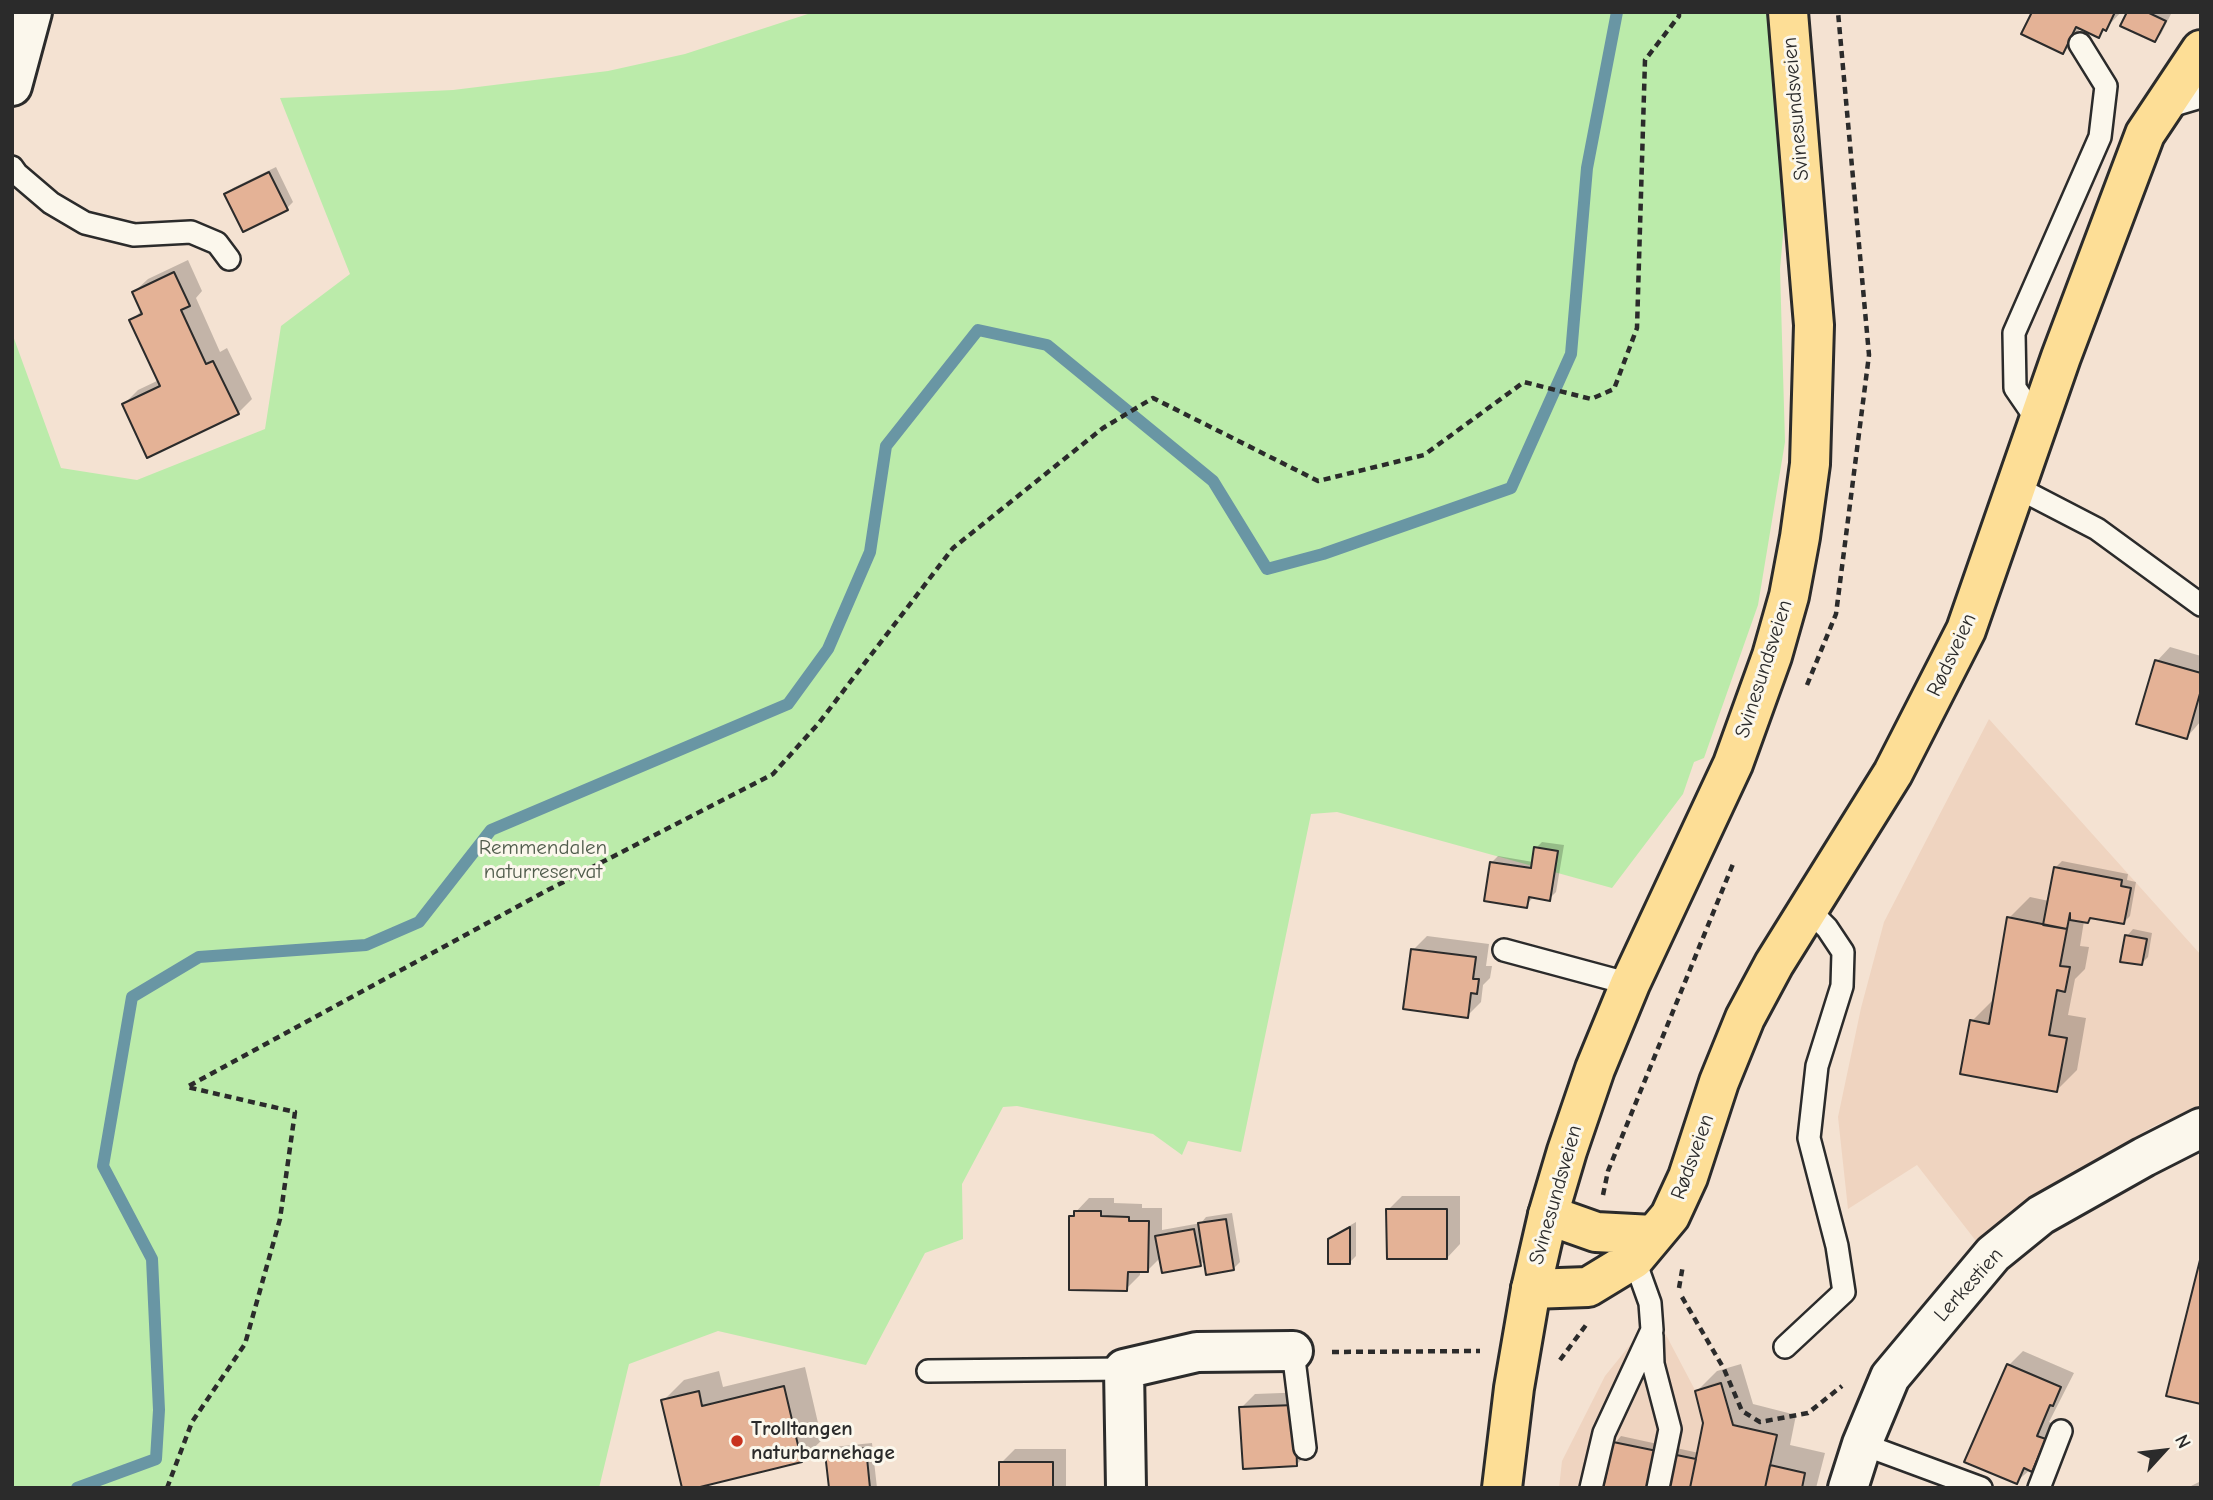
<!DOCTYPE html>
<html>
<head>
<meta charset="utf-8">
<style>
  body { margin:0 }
  #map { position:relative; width:2213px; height:1500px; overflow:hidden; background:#f4e2d2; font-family:"Comic Neue",sans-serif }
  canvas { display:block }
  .frame { position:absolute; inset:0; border:14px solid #2b2b2b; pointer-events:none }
  .north { position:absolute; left:2129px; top:1416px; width:70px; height:70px; -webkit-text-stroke:5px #fbf7ec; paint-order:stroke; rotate:63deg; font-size:19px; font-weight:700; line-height:28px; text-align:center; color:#2b2b2b }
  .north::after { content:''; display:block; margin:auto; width:24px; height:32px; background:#2b2b2b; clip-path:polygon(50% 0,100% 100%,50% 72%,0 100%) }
</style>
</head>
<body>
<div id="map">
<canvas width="2213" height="1500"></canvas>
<div class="frame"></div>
<div class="north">N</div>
</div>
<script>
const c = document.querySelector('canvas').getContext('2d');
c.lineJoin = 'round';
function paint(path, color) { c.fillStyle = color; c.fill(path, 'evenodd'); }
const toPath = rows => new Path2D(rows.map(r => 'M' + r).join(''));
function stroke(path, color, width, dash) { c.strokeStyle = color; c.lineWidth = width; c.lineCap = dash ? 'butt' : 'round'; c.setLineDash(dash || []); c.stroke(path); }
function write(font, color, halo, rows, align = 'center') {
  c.font = font + ' "Comic Neue",sans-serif'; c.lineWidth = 6; c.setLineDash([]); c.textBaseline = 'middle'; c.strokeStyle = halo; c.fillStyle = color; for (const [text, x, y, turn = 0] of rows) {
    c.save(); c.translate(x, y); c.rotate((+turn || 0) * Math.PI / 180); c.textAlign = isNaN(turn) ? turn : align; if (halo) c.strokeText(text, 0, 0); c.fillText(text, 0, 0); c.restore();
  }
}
paint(toPath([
  [1989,719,2201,955,2201,1105,2154,1126,2054,1185,1983,1250,1917,1165,1848,1209,1838,1117,1861,1008,1884,922],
  [1655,1314,1695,1390,1720,1381,1735,1425,1777,1435,1771,1465,1805,1473,1802,1488,1559,1488,1562,1461,1605,1376]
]), '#efd4c0');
paint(toPath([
  [814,12,1803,12,1780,269,1785,442,1758,605,1704,758,1694,762,1683,794,1612,888,1337,812,1311,814,1241,1152,1188,1141,1182,1155,1153,1134,1017,1106,1003,1107,962,1184,963,1239,925,1253,866,1365,718,1331,629,1364,599,1488,12,1488,12,333,61,468,137,480,265,429,281,326,350,274,280,98,453,90,608,71,685,54]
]), '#bbebaa');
paint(toPath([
  [2034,12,2121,12,2099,36,2081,27,2076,38,2062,52],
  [2129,12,2166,12,2171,14,2161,34,2155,40],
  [276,167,293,202,287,208,226,195,233,188],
  [188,260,202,291,196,298,220,352,227,348,252,399,238,413,124,404,138,390,159,380,131,321,142,310,134,292,148,279],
  [2170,647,2201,656,2201,721,2187,737,2157,661],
  [1542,842,1564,845,1556,892,1549,899,1534,896,1526,906,1491,863,1498,856,1533,862,1536,848],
  [2062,861,2128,874,2127,880,2136,882,2130,916,2124,922,2092,917,2088,922,2084,921,2080,946,2089,947,2085,969,2075,979,2068,1015,2086,1018,2077,1070,2056,1091,1972,1021,1992,1001,1995,1001,2009,918,2030,897,2049,901,2055,868],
  [2133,929,2152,933,2148,957,2142,963,2127,936],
  [1427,936,1489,944,1486,966,1492,966,1490,978,1483,985,1481,1002,1467,1016,1413,950],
  [1402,1196,1460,1196,1460,1244,1447,1258,1388,1210],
  [1089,1198,1114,1198,1114,1203,1142,1204,1142,1208,1162,1208,1162,1230,1201,1223,1206,1217,1232,1213,1240,1262,1233,1269,1206,1259,1200,1265,1161,1257,1148,1270,1140,1270,1140,1275,1126,1289,1071,1217],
  [1356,1222,1356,1256,1350,1262,1330,1240,1337,1233],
  [2023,1351,2074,1373,2049,1422,2059,1426,2046,1456,2016,1482,2005,1375,2009,1365],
  [1741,1364,1753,1404,1796,1415,1790,1445,1825,1453,1816,1488,1605,1488,1615,1443,1621,1436,1699,1453,1705,1423,1697,1391,1717,1371],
  [805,1367,822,1440,801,1460,663,1401,684,1380,719,1371,723,1387],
  [1308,1392,1310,1451,1297,1464,1241,1408,1255,1394],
  [872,1443,877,1488,830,1488,827,1453,833,1447],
  [1015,1449,1066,1449,1066,1488,1001,1488,1001,1463],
  [2201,1481,2201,1488,2187,1488]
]), '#0003');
stroke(toPath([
  [77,1488,156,1459,159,1410,152,1259,103,1166,132,997,199,957,366,945,419,922,491,830,788,704,828,649,870,552,886,446,978,330,1047,345,1213,481,1267,569,1323,554,1511,488,1571,354,1587,168,1617,12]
]), '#6996a4', 12);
const building = toPath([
  [2032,12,2115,12,2106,31,2103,29,2099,38,2076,27,2063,54,2021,34,2032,12],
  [2127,12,2147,12,2166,21,2155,42,2120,26,2127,12],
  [269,172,288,210,243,232,224,194,269,172],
  [174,272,190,306,181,310,206,364,213,361,239,414,147,458,122,404,160,386,129,320,142,314,132,292,174,272],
  [2155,660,2201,673,2201,690,2187,739,2136,724,2155,660],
  [1534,847,1558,851,1550,901,1529,897,1527,908,1484,901,1490,862,1531,868,1534,847],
  [2054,867,2122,880,2121,886,2131,888,2124,924,2090,918,2088,923,2070,920,2070,913,2067,929,2043,925,2054,867],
  [2007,917,2067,929,2060,966,2070,967,2065,992,2057,990,2049,1035,2067,1038,2057,1092,1960,1074,1970,1020,1989,1024,2007,917],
  [2125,935,2147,939,2142,965,2120,962,2125,935],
  [1411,949,1476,957,1473,979,1479,979,1477,994,1471,993,1468,1018,1403,1009,1411,949],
  [1386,1209,1447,1209,1447,1259,1387,1259,1386,1209],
  [1074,1211,1101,1211,1101,1216,1129,1217,1129,1221,1149,1221,1148,1272,1128,1272,1127,1291,1069,1290,1069,1216,1074,1216,1074,1211],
  [1226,1219,1234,1270,1206,1275,1198,1223,1226,1219],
  [1350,1227,1350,1264,1328,1264,1328,1239,1350,1227],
  [1194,1229,1201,1266,1162,1273,1155,1236,1194,1229],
  [2200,1260,2201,1260,2201,1404,2166,1396,2200,1260],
  [2007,1364,2061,1387,2053,1406,2050,1405,2037,1436,2046,1439,2032,1472,2024,1468,2017,1484,1964,1462,2007,1364],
  [1721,1383,1733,1425,1777,1435,1765,1488,1690,1488,1703,1423,1695,1391,1721,1383],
  [784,1386,802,1462,696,1488,682,1488,661,1400,699,1391,702,1406,784,1386],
  [1295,1405,1297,1466,1243,1469,1239,1407,1295,1405],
  [1613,1442,1696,1459,1690,1488,1603,1488,1613,1442],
  [866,1448,870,1488,829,1488,825,1453,866,1448],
  [999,1462,1053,1462,1053,1488,999,1488,999,1462],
  [1770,1465,1805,1473,1802,1488,1765,1488,1770,1465]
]);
paint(building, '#e4b296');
stroke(building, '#2b2b2b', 2);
const service = toPath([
  [2164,108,2201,97],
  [12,167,17,174,51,203,85,223,134,235,191,232,217,243,229,259],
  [2039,423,2015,388,2014,333,2100,137,2106,86,2080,44],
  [2016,487,2097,529,2201,605],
  [1504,950,1630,984],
  [1652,1336,1653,1364,1670,1429,1658,1488],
  [1785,1347,1844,1292,1837,1246,1809,1138,1817,1066,1842,986,1843,952,1827,928,1808,909],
  [1293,1351,1305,1448],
  [928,1371,1124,1369],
  [1862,1444,1981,1488],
  [1591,1488,1604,1433,1652,1330,1650,1303,1631,1250],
  [2039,1488,2061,1431]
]);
const minor = toPath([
  [12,86,32,12],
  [1126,1488,1124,1369,1197,1352,1293,1351],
  [1848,1488,1862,1444,1890,1377,1993,1254,2041,1215,2144,1157,2201,1128]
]);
const primary = toPath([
  [1548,1215,1596,1232,1653,1235],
  [1531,1289,1588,1287,1634,1259,1670,1216,1688,1177,1719,1082,1745,1018,1774,964,1893,773,1966,630,2061,357,2145,134,2201,50]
]);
const trunk = toPath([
  [1502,1488,1514,1388,1531,1289,1548,1215,1567,1151,1595,1069,1630,984,1733,764,1772,656,1789,596,1800,537,1810,464,1814,325,1788,12]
]);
stroke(service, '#2b2b2b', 26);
stroke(minor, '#2b2b2b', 44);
stroke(primary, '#2b2b2b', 44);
stroke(trunk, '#2b2b2b', 44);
stroke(toPath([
  [1807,685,1836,614,1869,355,1838,12],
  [1603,1195,1608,1171,1733,864],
  [1679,1288,1683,1265],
  [1682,1297,1724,1369,1742,1411,1760,1422,1808,1413,1842,1386],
  [1332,1352,1480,1351],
  [1560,1360,1586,1325],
  [167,1488,192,1422,245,1344,280,1219,295,1112,187,1087,546,891,773,774,818,724,953,548,1103,428,1153,398,1318,481,1424,455,1524,382,1591,399,1614,389,1637,328,1645,60,1679,16,1679,12]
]), '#2b2b2b', 4.5, [7, 5]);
stroke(service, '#fbf7ec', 21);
stroke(minor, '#fbf7ec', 38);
stroke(primary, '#fdde96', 38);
stroke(trunk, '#fdde96', 38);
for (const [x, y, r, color] of [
  [737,1441,7,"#c8321e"]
]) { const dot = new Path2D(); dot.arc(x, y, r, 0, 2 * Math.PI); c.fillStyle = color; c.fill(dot); stroke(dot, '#fbf7ec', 2.5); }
write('21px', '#2b2b2b', '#fbf7ec', [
  ["Svinesundsveien",1796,109,-95],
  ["Rødsveien",1952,655,-65],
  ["Svinesundsveien",1764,669,-72],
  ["Rødsveien",1693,1157,-70],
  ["Svinesundsveien",1556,1195,-74],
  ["Lerkestien",1969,1285,-48]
]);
write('21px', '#4f5b4b', '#fbf7ec', [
  ["Remmendalen",543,848],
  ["naturreservat",543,872]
]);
write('bold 21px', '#2b2b2b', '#fbf7ec', [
  ["Trolltangen",751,1429],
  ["naturbarnehage",751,1453]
], 'left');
</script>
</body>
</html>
